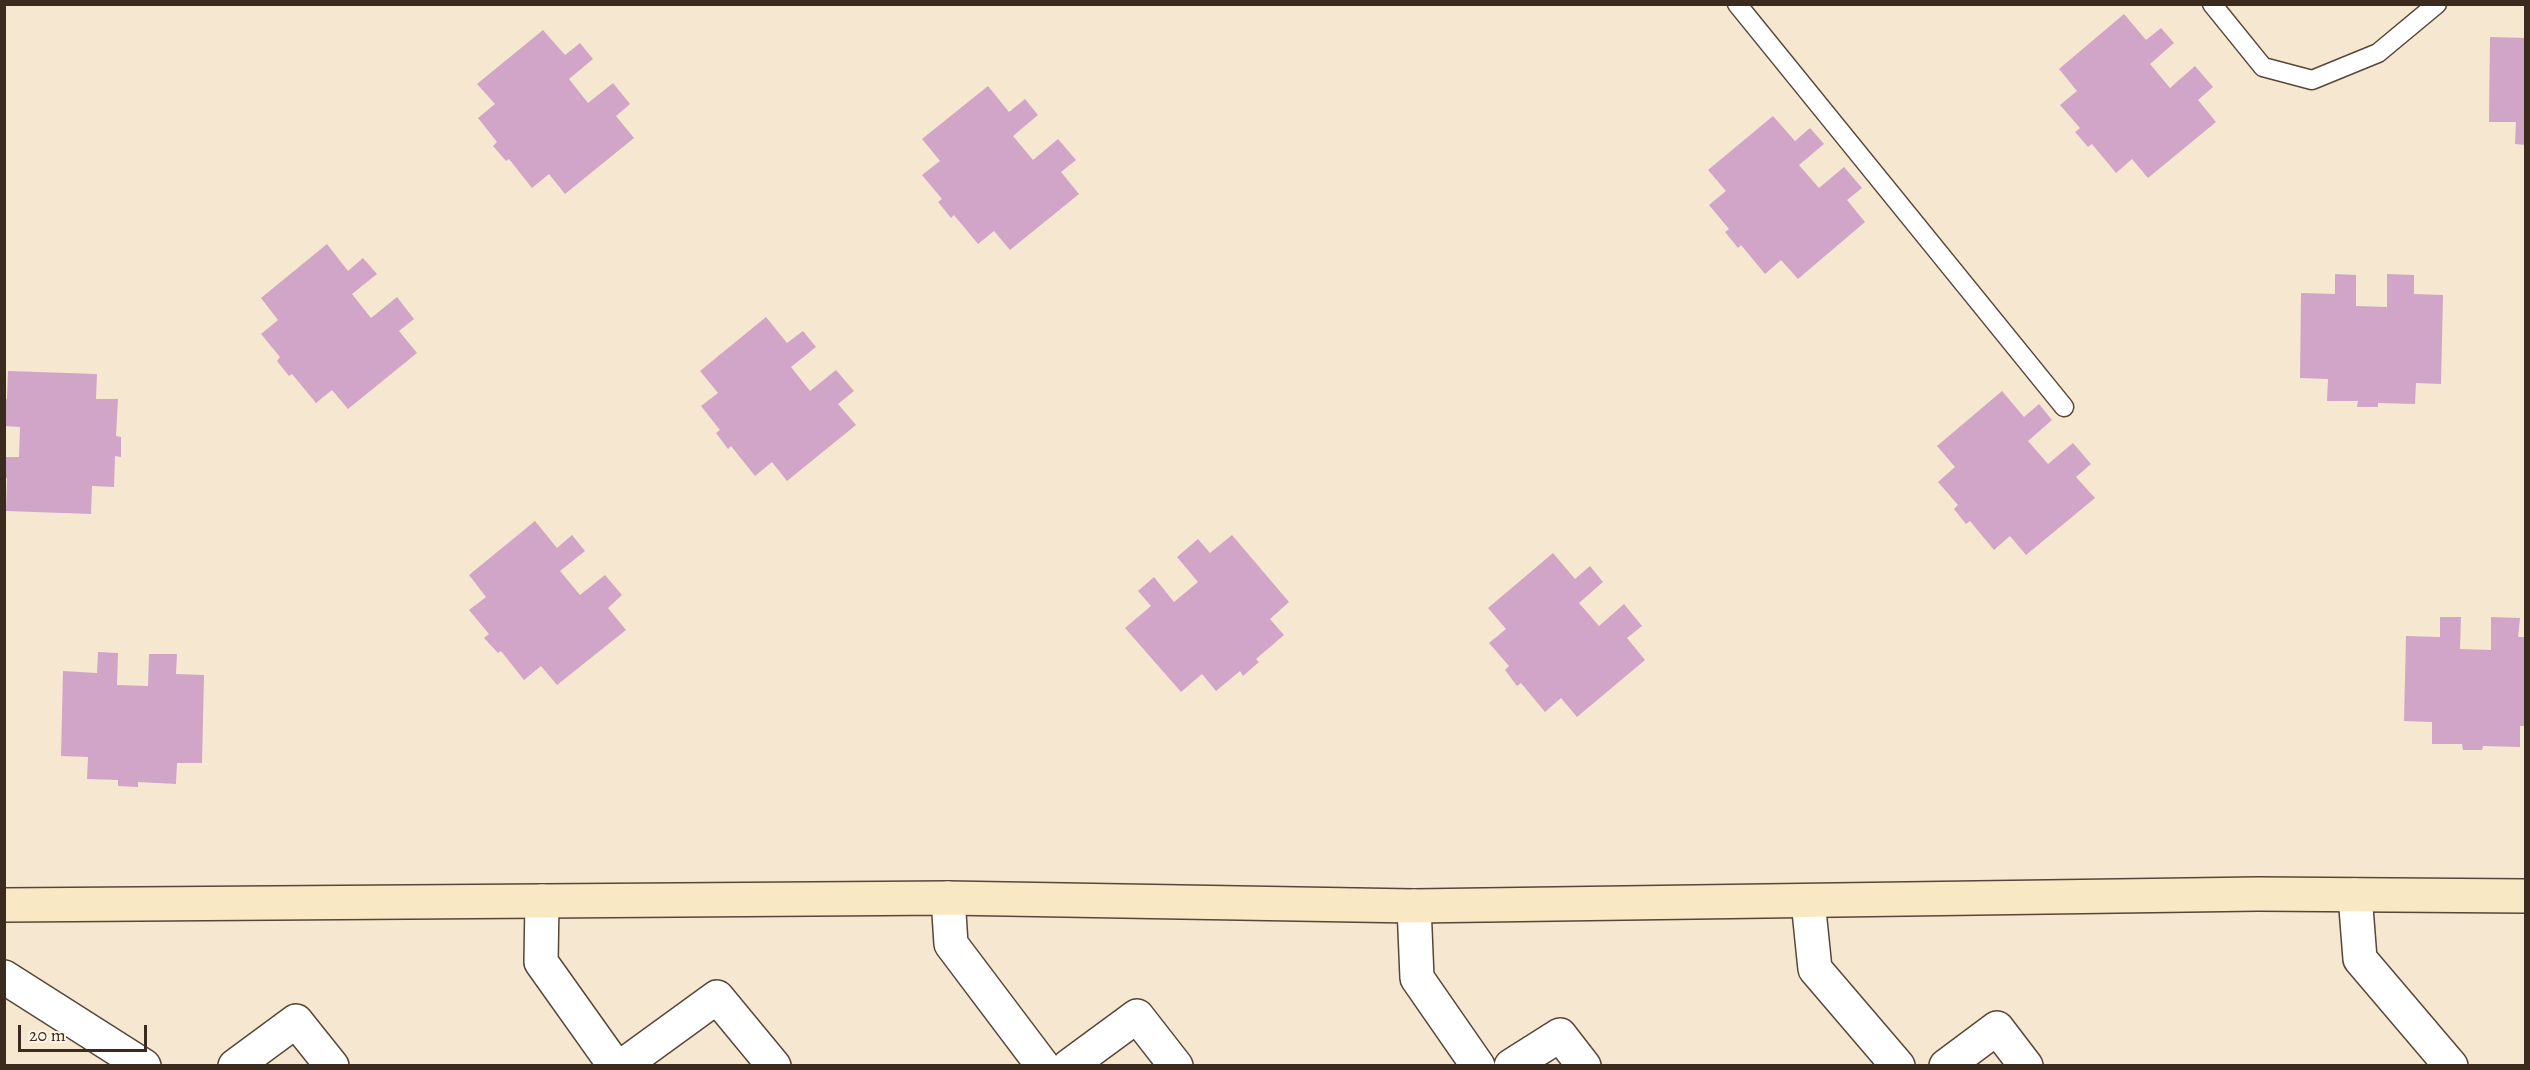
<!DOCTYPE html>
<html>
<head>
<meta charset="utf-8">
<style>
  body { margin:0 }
  #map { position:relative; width:2530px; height:1070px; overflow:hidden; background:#f6e8d0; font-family:Alegreya,serif }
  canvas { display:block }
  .frame { position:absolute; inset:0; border:6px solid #3b2a1e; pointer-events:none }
  .scale { position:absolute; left:18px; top:1025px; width:129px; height:27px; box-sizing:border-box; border:3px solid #3b2a1e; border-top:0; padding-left:8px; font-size:18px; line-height:21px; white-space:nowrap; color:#3b2a1e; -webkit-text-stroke:4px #fcf5e5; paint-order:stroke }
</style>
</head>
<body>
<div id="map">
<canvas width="2530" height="1070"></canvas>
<div class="frame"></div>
<div class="scale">20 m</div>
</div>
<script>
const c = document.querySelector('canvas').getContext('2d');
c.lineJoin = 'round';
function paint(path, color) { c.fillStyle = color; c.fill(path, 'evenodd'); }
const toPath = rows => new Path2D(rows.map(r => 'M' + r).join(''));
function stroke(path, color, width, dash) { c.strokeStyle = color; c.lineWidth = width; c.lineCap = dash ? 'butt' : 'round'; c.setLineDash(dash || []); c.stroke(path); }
paint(toPath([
  [2124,14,2146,40,2161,28,2174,43,2150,64,2170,88,2195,66,2213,87,2198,100,2216,122,2148,178,2132,159,2116,173,2092,144,2088,147,2075,132,2080,128,2060,105,2077,91,2059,69],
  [543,30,565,55,580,43,593,59,569,79,588,103,613,83,630,104,616,116,634,138,565,194,549,174,532,188,509,159,506,161,493,146,497,142,478,118,495,104,477,84],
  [2490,37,2526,38,2526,145,2515,144,2516,122,2489,122],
  [988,86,1009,112,1025,99,1038,115,1013,136,1033,160,1058,139,1076,160,1061,172,1079,194,1010,250,994,231,978,244,954,215,951,218,938,202,942,199,922,175,940,161,922,139],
  [1773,116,1795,141,1810,128,1824,144,1799,165,1819,188,1844,167,1862,188,1847,200,1865,222,1798,279,1781,260,1765,274,1741,245,1738,248,1725,232,1729,229,1709,205,1726,191,1708,170],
  [327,244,348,271,363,258,377,274,352,294,371,318,397,297,414,319,399,331,417,353,348,409,332,390,316,403,292,374,289,376,277,361,280,357,261,334,278,320,261,298],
  [2335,274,2356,275,2356,306,2387,307,2387,274,2414,275,2414,294,2443,295,2441,384,2416,383,2415,404,2378,403,2378,407,2357,407,2358,401,2327,401,2328,379,2300,378,2301,293,2335,294],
  [766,317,787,343,803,331,816,347,791,367,810,391,836,370,854,391,838,404,856,425,787,481,772,462,755,476,731,446,728,449,716,433,720,430,701,406,718,393,700,371],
  [8,371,97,374,96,399,118,399,116,436,121,437,121,457,115,456,114,487,92,486,91,514,6,511,7,478,4,478,4,457,19,457,20,427,4,426,4,399,7,399],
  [2002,391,2024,417,2039,404,2052,420,2028,441,2048,464,2073,443,2091,464,2076,477,2095,498,2026,555,2010,536,1994,550,1970,521,1966,524,1954,509,1958,505,1938,482,1955,467,1937,446],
  [535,521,557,548,572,535,585,551,560,571,580,595,605,575,622,595,608,608,626,630,557,685,541,666,524,680,501,651,498,653,484,638,489,634,469,610,486,597,469,575],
  [1232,535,1289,602,1270,619,1284,635,1256,659,1259,662,1243,676,1240,671,1216,691,1202,674,1181,692,1125,628,1151,606,1138,591,1154,577,1174,602,1198,582,1177,557,1198,539,1210,553],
  [1553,553,1575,579,1590,566,1603,582,1579,603,1599,626,1624,604,1642,626,1627,638,1645,660,1577,717,1561,698,1545,712,1521,683,1517,686,1505,670,1509,666,1489,643,1506,629,1488,608],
  [2440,617,2461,617,2460,649,2491,650,2491,617,2520,618,2518,637,2526,637,2526,726,2520,726,2520,747,2483,746,2482,750,2463,750,2462,744,2432,744,2432,722,2404,721,2406,636,2440,637],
  [98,652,118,653,117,685,148,686,149,654,177,654,176,674,204,675,202,763,177,763,176,784,138,782,138,787,118,786,118,780,87,779,88,757,61,756,63,671,97,673]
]), '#d0a5c8');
const lane = toPath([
  [1737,4,2064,407],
  [2212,4,2263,67,2312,80,2378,53,2437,4]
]);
const street = toPath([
  [2355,895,2360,959,2451,1066],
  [948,898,951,944,1043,1066],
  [542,901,541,962,615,1066],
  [1808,901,1815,969,1898,1066],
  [1414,906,1417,978,1478,1066],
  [4,977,144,1066],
  [235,1066,296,1021,332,1066],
  [622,1066,717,997,774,1066],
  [1069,1066,1137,1016,1176,1066],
  [1511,1066,1560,1035,1584,1066],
  [1946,1066,1997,1028,2026,1066]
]);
const secondary = toPath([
  [4,905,948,898,1414,906,2258,894,2526,896]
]);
stroke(lane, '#574639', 21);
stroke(street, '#574639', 36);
stroke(secondary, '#574639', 36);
stroke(lane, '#fff', 18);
stroke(street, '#fff', 33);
stroke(secondary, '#f8e8c3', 33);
</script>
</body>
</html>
